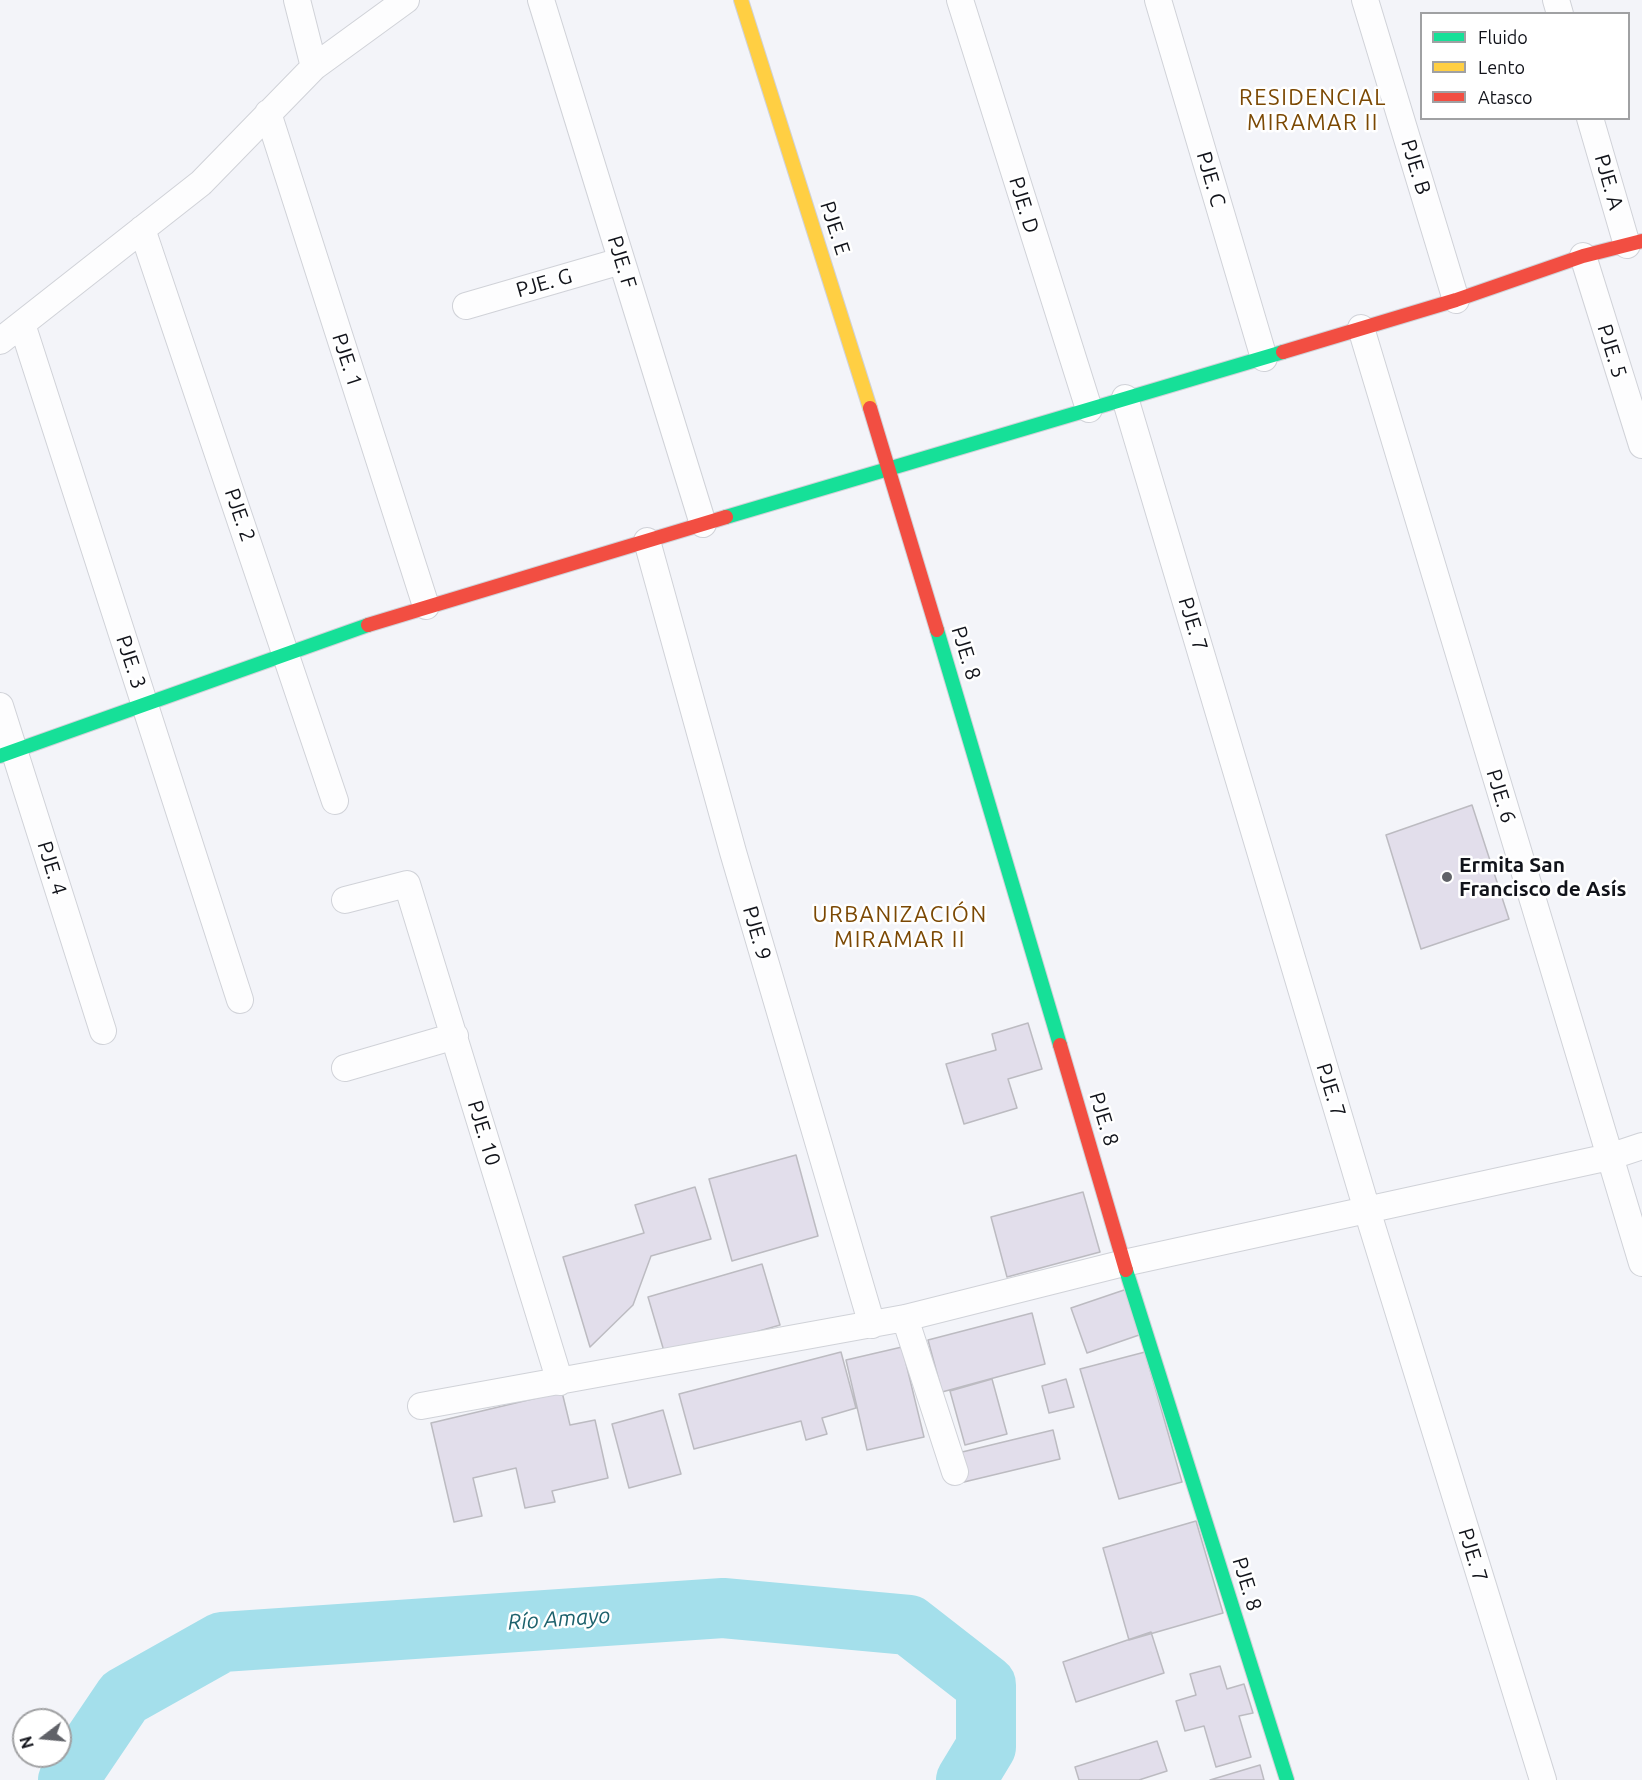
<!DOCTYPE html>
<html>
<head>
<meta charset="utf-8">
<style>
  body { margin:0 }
  #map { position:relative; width:1642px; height:1780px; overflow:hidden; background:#f3f4f9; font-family:Ubuntu,sans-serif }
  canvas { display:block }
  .legend { position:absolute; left:1420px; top:12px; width:210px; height:108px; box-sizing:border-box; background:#fff; border:2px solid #a0a1a3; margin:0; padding:8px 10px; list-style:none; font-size:18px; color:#11131a }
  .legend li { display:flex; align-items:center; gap:12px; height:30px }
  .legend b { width:30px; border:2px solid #a0a1a3 }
  .north { position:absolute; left:12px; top:1708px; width:60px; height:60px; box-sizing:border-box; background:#fff; border:2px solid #a0a1a3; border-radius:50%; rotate:254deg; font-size:16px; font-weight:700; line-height:24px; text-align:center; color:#11131a }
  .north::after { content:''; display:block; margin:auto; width:21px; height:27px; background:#606268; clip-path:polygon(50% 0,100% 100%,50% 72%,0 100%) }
</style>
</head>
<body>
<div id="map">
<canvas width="1642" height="1780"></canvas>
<ul class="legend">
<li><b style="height:8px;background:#16e098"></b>Fluido</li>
<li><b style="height:8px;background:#ffcf43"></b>Lento</li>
<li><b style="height:8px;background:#f24e42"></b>Atasco</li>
</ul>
<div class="north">N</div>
</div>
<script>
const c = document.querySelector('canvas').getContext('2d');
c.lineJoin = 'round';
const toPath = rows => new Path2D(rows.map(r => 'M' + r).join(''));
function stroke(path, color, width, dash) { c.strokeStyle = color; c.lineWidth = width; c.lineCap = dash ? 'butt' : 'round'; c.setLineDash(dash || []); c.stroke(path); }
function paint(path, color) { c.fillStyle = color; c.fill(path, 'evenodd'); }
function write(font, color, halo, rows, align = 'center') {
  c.font = font + ' Ubuntu,sans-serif'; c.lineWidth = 5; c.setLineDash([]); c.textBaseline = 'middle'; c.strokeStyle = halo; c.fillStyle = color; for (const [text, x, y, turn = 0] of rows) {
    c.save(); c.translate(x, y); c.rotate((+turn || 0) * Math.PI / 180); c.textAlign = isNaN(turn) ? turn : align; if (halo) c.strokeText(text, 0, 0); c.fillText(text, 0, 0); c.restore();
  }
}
stroke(toPath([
  [68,1780,124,1697,222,1642,723,1608,909,1625,986,1685,986,1747,966,1780]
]), '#a4dfeb', 60);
const building = toPath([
  [1472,805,1509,919,1421,949,1386,835,1472,805],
  [1028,1023,1042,1069,1008,1079,1017,1108,964,1124,946,1064,996,1050,992,1034,1028,1023],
  [796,1155,818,1236,732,1261,709,1179,796,1155],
  [695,1187,711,1239,651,1256,633,1305,590,1347,563,1257,644,1233,635,1205,695,1187],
  [1083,1192,1100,1252,1007,1277,991,1217,1083,1192],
  [762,1264,780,1325,666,1358,648,1297,762,1264],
  [1127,1289,1142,1334,1087,1353,1071,1308,1127,1289],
  [1032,1313,1045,1364,942,1392,928,1340,1032,1313],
  [902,1347,924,1437,867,1450,846,1360,902,1347],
  [841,1352,856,1408,822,1418,827,1434,806,1440,801,1421,694,1449,679,1394,841,1352],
  [1145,1352,1182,1482,1119,1499,1080,1369,1145,1352],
  [992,1379,1007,1434,965,1445,950,1391,992,1379],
  [1066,1379,1074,1407,1049,1413,1042,1386,1066,1379],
  [562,1392,570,1425,595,1420,608,1478,552,1491,555,1502,525,1508,516,1468,473,1478,482,1516,454,1522,431,1423,562,1392],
  [663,1410,681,1474,629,1488,612,1424,663,1410],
  [1053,1430,1060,1459,964,1482,958,1453,1053,1430],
  [1196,1521,1223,1613,1129,1640,1103,1548,1196,1521],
  [1151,1632,1164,1673,1076,1702,1063,1662,1151,1632],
  [1220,1666,1227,1689,1244,1684,1253,1713,1239,1716,1251,1757,1216,1767,1204,1726,1185,1731,1176,1701,1196,1695,1190,1674,1220,1666],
  [1157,1741,1167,1771,1139,1780,1079,1780,1075,1767,1157,1741],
  [1260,1765,1264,1780,1210,1780,1260,1765]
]);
paint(building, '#e2deeb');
stroke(building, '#bcbbc1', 1.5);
const street = toPath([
  [297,0,314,67],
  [541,0,703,524],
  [960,0,1089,409],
  [1158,0,1264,358],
  [1365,0,1456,300],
  [1556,0,1560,14],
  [268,113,426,606],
  [1590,118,1627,245],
  [142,229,335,801],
  [1583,256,1642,445],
  [466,306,621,261],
  [22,324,240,1000],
  [1361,328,1642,1263],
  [0,341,201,183,314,67,406,0],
  [1125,398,1367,1210,1543,1780],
  [647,541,733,852,872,1325],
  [0,706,103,1031],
  [345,900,407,884,560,1382],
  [345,1068,455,1036],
  [905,1318,955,1472],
  [421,1406,905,1318,1124,1263,1609,1157,1642,1146]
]);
const fast = toPath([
  [726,517,1283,352],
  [937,630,1060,1045],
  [0,756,368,625],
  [1126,1270,1287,1780]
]);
const slow = toPath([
  [741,0,870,408]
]);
const jam = toPath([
  [1283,352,1456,300,1583,256,1642,241],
  [870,408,937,630],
  [368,625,726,517],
  [1060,1045,1126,1270]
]);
stroke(street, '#d0d2d8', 28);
stroke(fast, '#d0d2d8', 16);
stroke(slow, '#d0d2d8', 16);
stroke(jam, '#d0d2d8', 16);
stroke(street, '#fdfdfe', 26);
stroke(fast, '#16e098', 14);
stroke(slow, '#ffcf43', 14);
stroke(jam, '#f24e42', 14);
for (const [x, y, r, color] of [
  [1447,877,6,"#606268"]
]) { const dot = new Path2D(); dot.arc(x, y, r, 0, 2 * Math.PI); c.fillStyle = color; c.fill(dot); stroke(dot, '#fff', 2); }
write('21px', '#11131a', '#fff', [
  ["PJE. B",1416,167,73],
  ["PJE. C",1211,179,74],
  ["PJE. A",1609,182,74],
  ["PJE. D",1024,205,73],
  ["PJE. E",835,228,72],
  ["PJE. F",622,262,73],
  ["PJE. G",544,283,-16],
  ["PJE. 5",1612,351,73],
  ["PJE. 1",347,360,72],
  ["PJE. 2",240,515,71],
  ["PJE. 7",1193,624,73],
  ["PJE. 8",966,653,73],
  ["PJE. 3",131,662,72],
  ["PJE. 6",1501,796,73],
  ["PJE. 4",52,868,73],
  ["PJE. 9",757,933,74],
  ["PJE. 7",1331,1090,73],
  ["PJE. 8",1104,1119,73],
  ["PJE. 10",484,1133,73],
  ["PJE. 7",1473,1555,73],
  ["PJE. 8",1247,1584,73]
]);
write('bold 21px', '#11131a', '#fff', [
  ["Ermita San",1459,865],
  ["Francisco de Asís",1459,889]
], 'left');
c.letterSpacing = '1.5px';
write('22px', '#7b4803', '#fff', [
  ["RESIDENCIAL",1313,98],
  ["MIRAMAR II",1313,123],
  ["URBANIZACIÓN",900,915],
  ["MIRAMAR II",900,940]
]);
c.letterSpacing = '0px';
write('italic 22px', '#1c616c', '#fff', [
  ["Río Amayo",559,1619,-4]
]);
</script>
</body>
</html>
